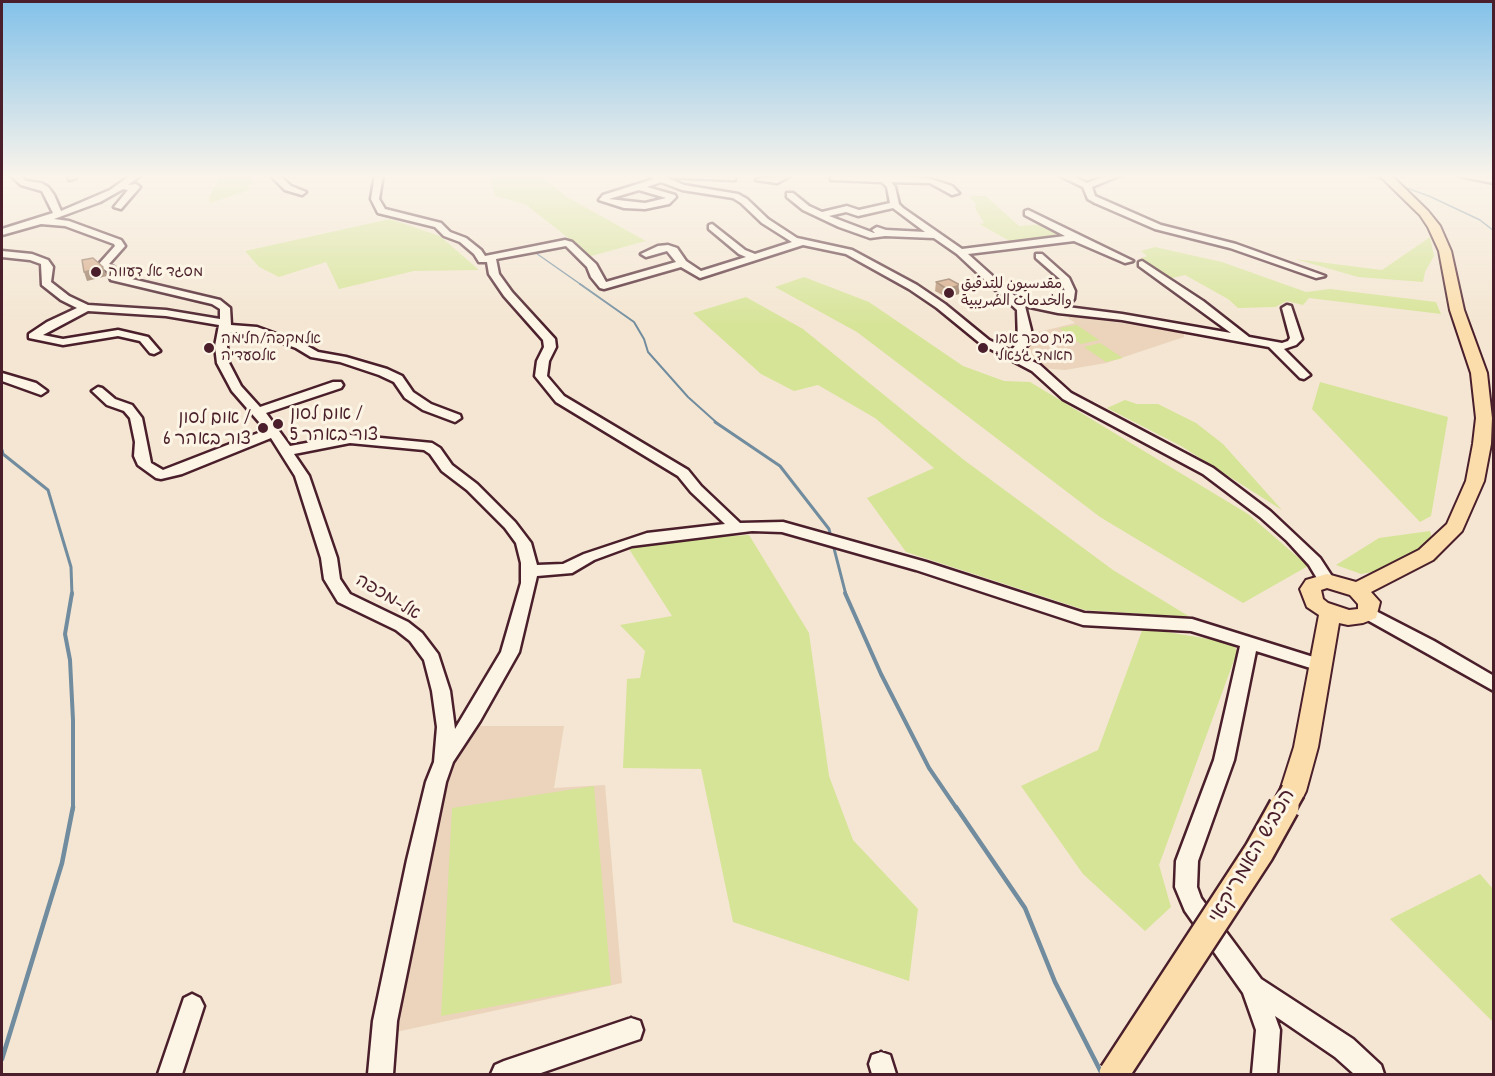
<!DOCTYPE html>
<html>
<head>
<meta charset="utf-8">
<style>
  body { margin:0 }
  #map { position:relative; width:1495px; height:1076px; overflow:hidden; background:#f4e6d2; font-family:"Patrick Hand",sans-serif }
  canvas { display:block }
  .frame { position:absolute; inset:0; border:3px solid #4a1f2b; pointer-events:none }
</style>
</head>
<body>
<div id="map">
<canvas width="1495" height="1076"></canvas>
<div class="frame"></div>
</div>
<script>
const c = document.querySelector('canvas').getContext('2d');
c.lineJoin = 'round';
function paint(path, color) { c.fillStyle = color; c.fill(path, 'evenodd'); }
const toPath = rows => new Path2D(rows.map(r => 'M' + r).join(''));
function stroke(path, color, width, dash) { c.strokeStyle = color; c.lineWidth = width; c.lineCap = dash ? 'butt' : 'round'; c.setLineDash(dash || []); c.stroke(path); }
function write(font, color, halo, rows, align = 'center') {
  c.font = font + ' "Patrick Hand","Playpen Sans Arabic","Playpen Sans Hebrew",sans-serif'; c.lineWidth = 6; c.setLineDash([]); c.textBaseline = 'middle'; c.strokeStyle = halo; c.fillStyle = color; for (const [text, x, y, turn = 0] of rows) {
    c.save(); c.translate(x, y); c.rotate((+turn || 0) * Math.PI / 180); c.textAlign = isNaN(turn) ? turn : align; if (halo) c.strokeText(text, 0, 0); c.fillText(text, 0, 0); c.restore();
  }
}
paint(toPath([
  [1072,315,1184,333,1184,337,1106,363,1065,370,1041,368,1029,350,1031,334,1075,323,1068,318],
  [474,726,564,726,554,788,605,785,622,983,396,1032,434,823,448,763]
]), '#ebd4bb');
paint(toPath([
  [221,175,252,175,254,183,247,185,250,190,210,203,209,197],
  [489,175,540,175,567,197,646,241,591,256,525,204,495,196],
  [969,196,986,196,1019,226,1045,224,1066,236,1015,244,979,224,984,223,975,208,976,204],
  [390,219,440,236,479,270,414,271,339,289,326,262,279,277,259,267,245,251],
  [1430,237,1434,256,1425,272,1423,282,1358,277,1295,259,1382,270],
  [1155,247,1222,262,1306,292,1330,289,1436,302,1441,314,1309,298,1303,305,1287,301,1275,307,1238,308,1228,299,1185,275,1168,279,1139,259,1147,256,1141,251],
  [804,277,869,302,963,366,1004,381,1030,382,1248,514,1308,566,1243,603,1100,517,857,332,775,287],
  [746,297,803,329,964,460,1113,570,1190,617,1085,610,906,552,867,498,934,468,875,418,818,385,794,391,761,374,693,313],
  [1077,325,1099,340,1081,344,1059,328],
  [1100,343,1123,358,1106,362,1084,347],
  [1320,382,1448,417,1431,516,1420,522,1312,409],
  [1125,400,1137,404,1158,404,1196,423,1223,444,1282,510,1181,446,1107,408],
  [1430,531,1438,560,1361,574,1336,565,1379,538],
  [749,535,809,633,829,776,853,840,918,909,909,981,733,922,701,769,623,768,627,679,640,678,645,651,620,625,672,616,629,549,669,540],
  [1143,628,1233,643,1237,652,1159,865,1171,907,1145,931,1083,874,1021,786,1098,750],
  [594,786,611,985,441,1016,452,808],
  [1480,874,1493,889,1493,1022,1390,919]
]), '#d6e497');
stroke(toPath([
  [1365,175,1386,181],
  [1401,186,1429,196,1480,220,1494,231],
  [533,251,583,286]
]), '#708c9e', 1.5);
stroke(toPath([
  [580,284,634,322,644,339,648,352,688,397,717,423]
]), '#708c9e', 2);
stroke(toPath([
  [715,422,780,466,829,529,846,595],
  [2,450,3,454,48,490,71,567,72,595]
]), '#708c9e', 3);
stroke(toPath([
  [72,593,65,634,70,660,73,720,73,809],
  [845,593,881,674,929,768,957,809]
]), '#708c9e', 4);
stroke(toPath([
  [956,807,1025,908,1055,982,1102,1074],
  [2,1059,62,863,73,807]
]), '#708c9e', 4.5);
const minor = toPath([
  [10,175,20,175,26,181,41,183,48,187,54,195,61,211,110,190,131,175,141,175,128,185,136,184,140,187,121,209,114,207,128,190,123,189,100,202,54,219,69,221,121,240,125,246,109,264,117,269,119,276,220,300,230,308,231,325,257,327,304,344,318,352,346,357,387,369,402,376,413,392,431,404,460,415,461,418,455,422,423,410,405,398,394,382,379,375,340,362,311,357,296,348,252,332,231,332,227,346,229,363,241,386,260,407,333,382,341,382,343,385,341,388,266,413,290,446,350,435,432,443,440,448,452,465,477,484,515,522,531,543,537,565,563,564,584,554,647,533,725,524,691,492,678,476,556,402,535,376,537,361,544,347,543,340,504,296,489,274,487,262,479,262,474,254,460,242,444,236,435,227,378,213,371,199,375,175,383,175,379,199,385,209,441,223,450,232,466,238,481,250,485,256,565,240,572,242,596,264,606,282,676,262,667,251,646,257,641,254,658,246,668,245,677,248,686,261,701,271,746,257,739,254,709,229,709,225,712,224,745,250,755,254,792,242,762,223,741,203,733,198,682,190,661,182,647,187,675,195,676,197,669,204,645,209,624,208,599,200,603,195,654,179,648,175,735,176,735,180,732,180,665,177,684,185,738,194,747,199,768,219,797,238,852,250,917,285,945,304,989,340,1011,351,1018,342,1017,310,957,254,934,238,885,236,870,238,839,227,803,210,787,197,787,193,793,193,809,206,822,212,847,206,859,210,890,203,887,187,882,182,834,180,831,180,831,176,886,175,931,179,952,186,959,193,952,195,930,183,891,182,895,187,899,204,903,208,962,249,1065,236,1025,215,1025,211,1028,210,1133,261,1125,263,1074,241,968,254,1016,297,1053,306,1056,306,1064,298,1065,291,1060,279,1036,258,1036,254,1042,254,1069,278,1075,291,1074,299,1067,307,1122,314,1231,333,1139,266,1139,262,1142,261,1203,301,1249,337,1282,343,1288,341,1290,338,1282,308,1287,305,1291,306,1302,339,1296,345,1284,349,1310,375,1304,379,1300,378,1269,347,1122,320,1058,313,1025,306,1031,330,1030,342,1020,355,1040,365,1071,393,1213,468,1270,511,1320,558,1335,581,1333,585,1327,586,1321,585,1309,565,1287,541,1260,517,1203,474,1063,399,1032,371,981,344,937,308,909,289,846,254,803,245,700,278,681,267,604,289,600,288,591,277,587,267,566,246,496,259,499,274,512,292,555,339,556,347,549,361,547,376,564,396,688,470,701,486,740,523,783,522,926,562,1084,613,1192,619,1326,661,1329,665,1326,669,1320,671,1256,651,1234,760,1198,861,1197,887,1201,898,1261,979,1353,1039,1381,1065,1384,1074,1354,1074,1335,1057,1275,1016,1280,1030,1277,1074,1252,1074,1256,1030,1243,993,1185,911,1175,887,1176,861,1214,760,1240,646,1191,631,1083,625,916,570,782,532,752,531,632,546,594,560,572,573,537,576,519,652,480,721,453,762,446,782,397,1021,393,1074,368,1074,373,1021,407,860,426,782,434,762,437,727,432,691,424,660,410,641,396,630,338,602,324,579,321,558,295,476,271,438,182,474,161,479,156,478,138,465,134,456,135,442,130,418,124,411,107,405,92,391,98,387,102,388,115,399,132,405,142,418,151,463,163,470,266,430,232,391,217,363,215,346,219,325,166,316,88,311,43,335,63,339,118,330,148,337,160,351,154,354,150,353,140,341,118,336,63,345,29,338,29,334,47,322,77,308,61,300,42,285,41,264,30,260,2,257,2,251,32,254,48,260,53,267,51,282,69,296,88,305,166,310,220,319,220,309,212,304,111,280,108,272,98,265,115,246,114,244,65,226,41,224,2,235,2,229,53,213,42,191,21,185,10,175],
  [639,190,666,198,645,203,609,199,639,190],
  [893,208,925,232,886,230,877,227,872,230,875,233,874,233,829,216,846,212,858,216,893,208],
  [350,443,424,450,430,454,442,471,467,490,505,528,516,543,521,563,521,583,501,652,455,729,450,691,438,654,422,633,408,622,350,594,340,579,337,558,309,476,294,454,350,443],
  [67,175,75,175,76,178,69,180,67,175],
  [270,175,279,175,291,186,306,192,302,195,285,190,270,175],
  [781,175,792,175,777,183,756,180,760,178,776,178,781,175],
  [1058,175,1070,175,1087,183,1108,175,1121,175,1092,187,1095,196,1161,225,1236,244,1325,276,1316,278,1230,248,1155,229,1095,203,1088,199,1083,187,1058,175],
  [1459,175,1494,178,1494,183,1463,177,1459,175],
  [2,373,36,383,47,391,41,395,2,381,2,373],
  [1368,607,1434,641,1494,676,1494,691,1362,617,1360,613,1362,609,1368,607],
  [192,994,200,998,204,1006,182,1074,158,1074,184,998,192,994],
  [631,1018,640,1021,643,1030,640,1039,631,1042,538,1074,491,1074,495,1065,504,1061,631,1018],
  [881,1052,890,1055,896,1074,872,1074,869,1064,872,1055,881,1052]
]);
const major = toPath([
  [1379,175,1391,175,1428,211,1440,226,1451,251,1464,310,1487,373,1492,418,1491,444,1484,481,1462,531,1433,560,1371,592,1380,602,1376,618,1363,623,1348,625,1339,623,1318,747,1306,791,1302,799,1293,802,1284,799,1280,791,1294,747,1319,615,1307,607,1300,589,1306,580,1327,574,1356,582,1419,550,1447,524,1466,481,1473,444,1476,418,1471,373,1450,310,1439,251,1428,227,1420,215,1379,175],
  [1327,588,1350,595,1358,604,1358,609,1349,610,1328,603,1323,599,1321,590,1327,588]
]);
stroke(minor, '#4a1f2b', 5);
stroke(major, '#4a1f2b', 4);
paint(minor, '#fcf5e5');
paint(major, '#fbddab');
const majorBridgeFar1 = toPath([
  [1283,809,1293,791]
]);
const majorBridge = toPath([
  [1114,1074,1259,852,1284,807]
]);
stroke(majorBridgeFar1, '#4a1f2b', 28, []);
stroke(majorBridge, '#4a1f2b', 34, []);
stroke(majorBridgeFar1, '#fbddab', 23);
stroke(majorBridge, '#fbddab', 29);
paint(toPath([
  [936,282,959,294,946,297,935,291]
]), '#b79173');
paint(toPath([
  [103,267,107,276,87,281,84,272],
  [960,285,959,294,946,297,947,289]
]), '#95765e');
const building = toPath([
  [93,258,103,267,84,272,82,260,93,258],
  [949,279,960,285,947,289,936,282,949,279]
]);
paint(building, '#d5a986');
stroke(building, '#95765e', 1.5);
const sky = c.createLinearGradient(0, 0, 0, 326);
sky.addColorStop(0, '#82c1e9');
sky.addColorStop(0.54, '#faf4eb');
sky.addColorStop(1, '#faf4eb00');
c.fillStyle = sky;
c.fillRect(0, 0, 1495, 326);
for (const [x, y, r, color] of [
  [96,272,6,"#4a1f2b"],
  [949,293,6,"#4a1f2b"],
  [209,348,6,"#4a1f2b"],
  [983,348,6,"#4a1f2b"],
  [278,424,6,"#4a1f2b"],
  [263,428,6,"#4a1f2b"]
]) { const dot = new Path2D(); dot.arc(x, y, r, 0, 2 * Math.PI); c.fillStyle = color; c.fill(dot); stroke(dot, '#fcf5e5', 2); }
write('15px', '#4a1f2b', '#fcf5e5', [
  ["מסגד אל דעווה",108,272],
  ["مقدسيون للتدقيق",961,284],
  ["والخدمات الضريبية",961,301],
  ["אלמקפה/חלימה",221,339],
  ["אלסעדיה",221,356],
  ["בית ספר אבו",995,339],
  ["חאמד ג׳זאלי",995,356]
], 'left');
write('18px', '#4a1f2b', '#fcf5e5', [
  ["אום לסון /",290,414],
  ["צור באהר 5",290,435],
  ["אום לסון /",251,418,"right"],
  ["צור באהר 6",251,439,"right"]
], 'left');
write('18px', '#4a1f2b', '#fcf5e5', [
  ["אל-מכפה",388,597,31]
]);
write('21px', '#4a1f2b', '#fcf5e5', [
  ["הכביש האמריקאי",1252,856,-60]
]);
</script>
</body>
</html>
